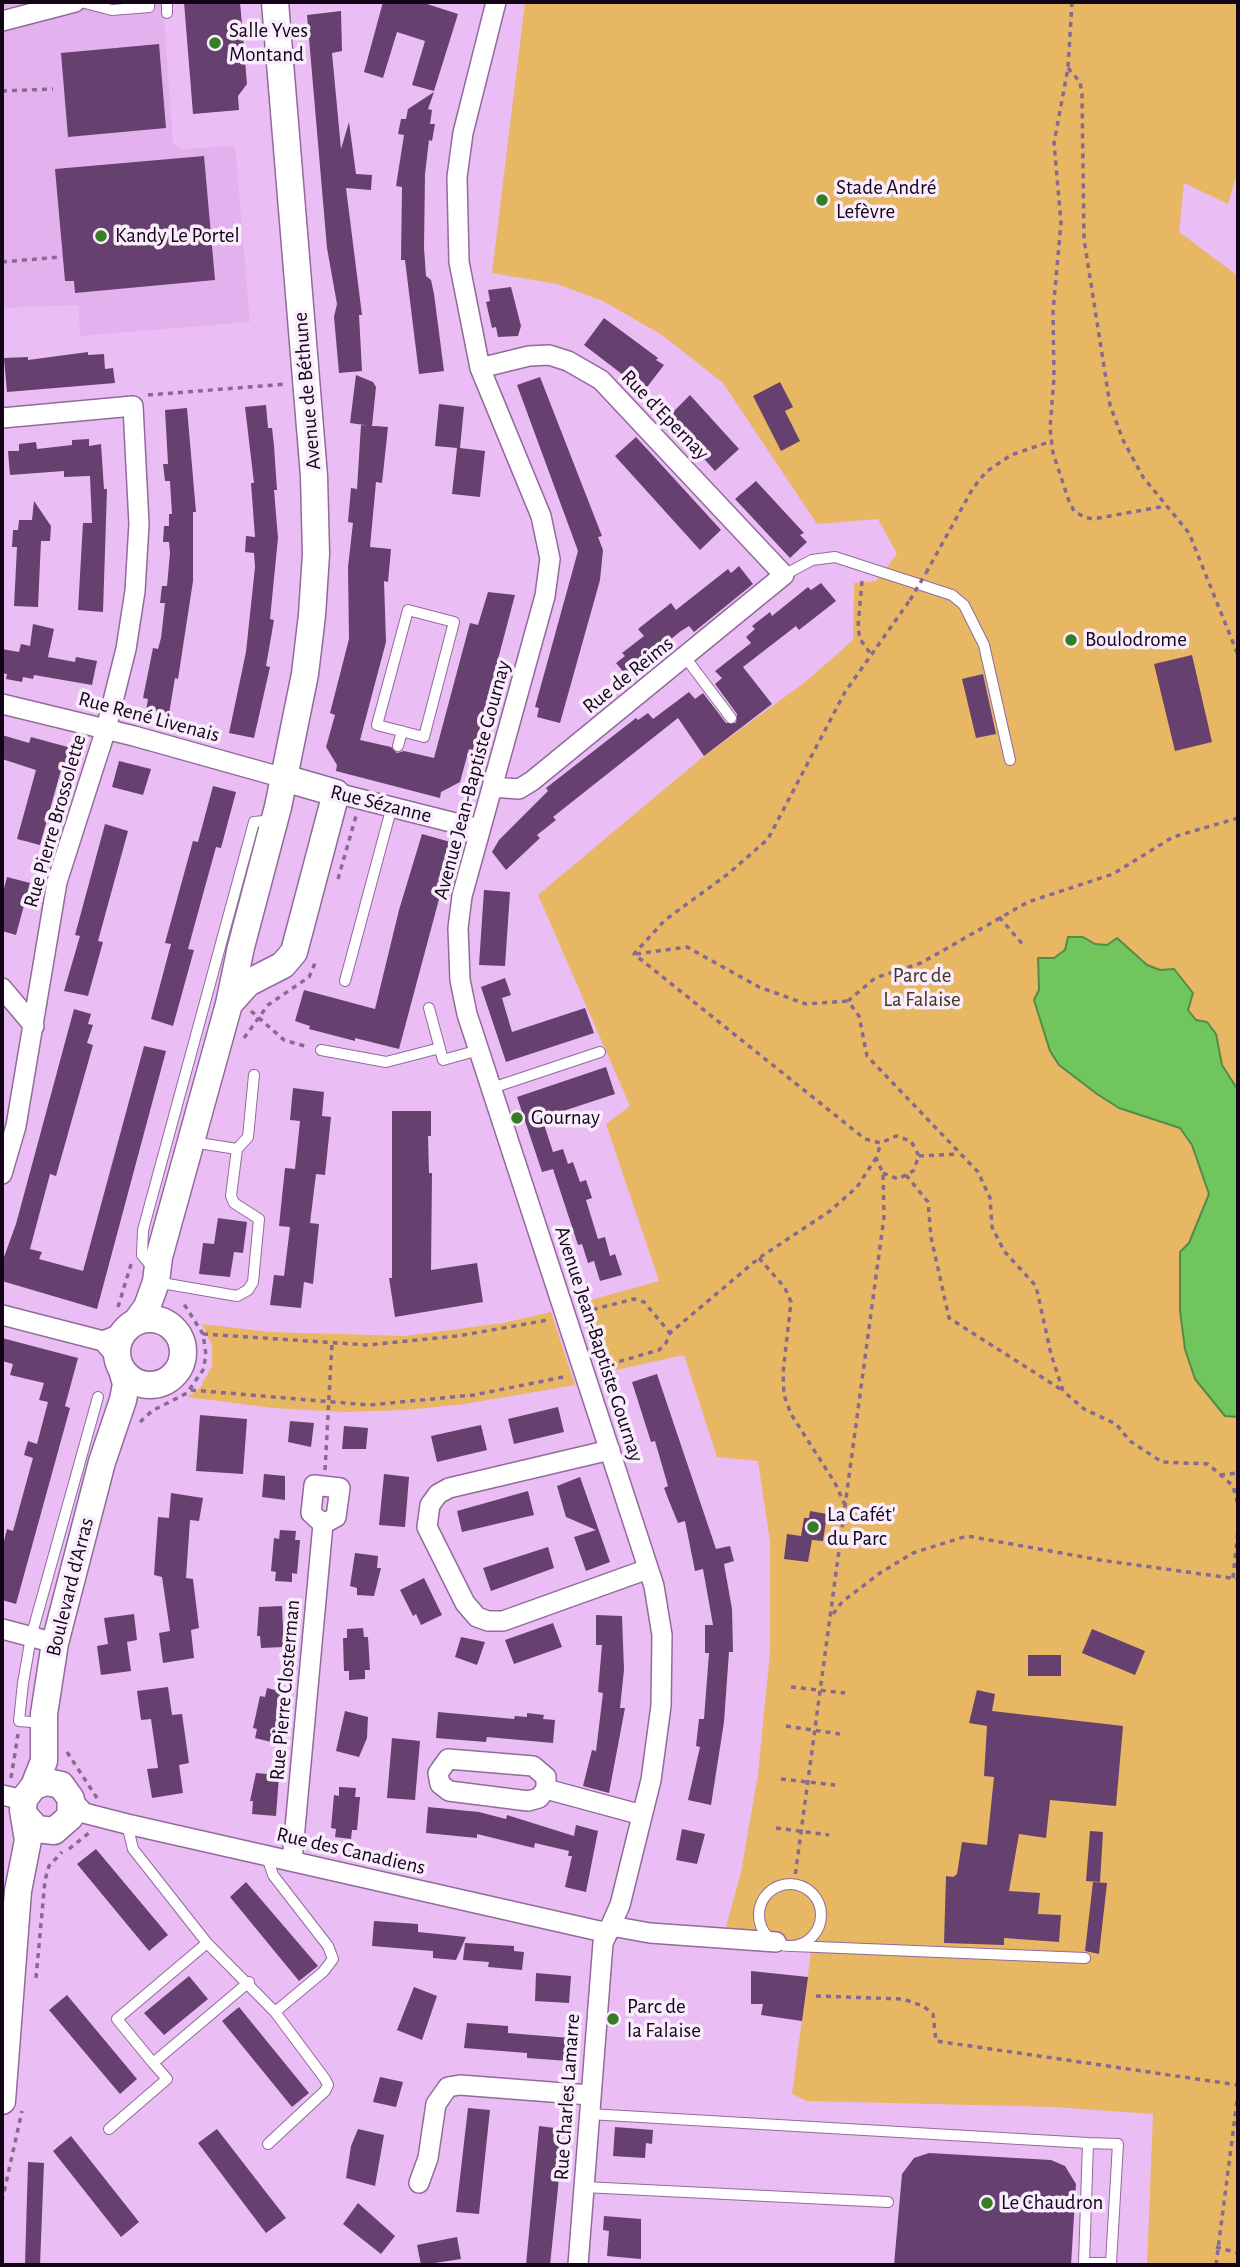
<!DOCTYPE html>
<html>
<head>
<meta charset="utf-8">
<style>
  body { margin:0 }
  #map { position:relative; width:1240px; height:2267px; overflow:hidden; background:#eabef4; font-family:"Alegreya Sans",sans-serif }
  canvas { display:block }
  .frame { position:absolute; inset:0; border:4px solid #130517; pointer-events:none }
</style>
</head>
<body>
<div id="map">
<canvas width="1240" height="2267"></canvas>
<div class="frame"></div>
</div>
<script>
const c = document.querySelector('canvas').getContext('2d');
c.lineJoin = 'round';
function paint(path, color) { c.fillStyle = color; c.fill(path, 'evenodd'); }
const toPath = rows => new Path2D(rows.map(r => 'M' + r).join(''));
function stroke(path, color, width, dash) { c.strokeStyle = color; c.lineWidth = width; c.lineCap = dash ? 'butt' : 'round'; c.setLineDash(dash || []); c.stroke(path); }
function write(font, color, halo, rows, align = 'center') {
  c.font = font + ' "Alegreya Sans",sans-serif'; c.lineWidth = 7; c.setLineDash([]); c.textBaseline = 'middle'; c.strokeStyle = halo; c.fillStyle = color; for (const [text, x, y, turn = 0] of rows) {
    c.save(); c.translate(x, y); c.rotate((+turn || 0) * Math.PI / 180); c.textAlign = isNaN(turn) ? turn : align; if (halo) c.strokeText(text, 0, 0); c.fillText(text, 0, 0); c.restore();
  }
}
paint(toPath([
  [2,2,163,2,173,144,184,149,235,146,250,322,80,336,78,305,2,308]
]), '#e3b2ee');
paint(toPath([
  [525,2,1238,2,1238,170,1228,204,1184,183,1179,232,1238,276,1238,2265,1147,2265,1153,2114,1054,2107,807,2101,792,2094,811,1951,725,1931,741,1872,758,1774,770,1652,770,1542,758,1461,717,1457,684,1355,602,1373,579,1303,659,1281,606,1124,630,1106,538,895,704,756,804,683,853,640,854,583,876,581,897,554,878,519,817,524,723,383,662,335,603,301,557,284,492,273],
  [551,1312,575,1385,465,1404,406,1410,344,1412,273,1408,187,1397,200,1388,212,1366,212,1345,202,1324,270,1332,405,1336,503,1323]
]), '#e7b763');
const water = toPath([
  [1068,937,1083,937,1095,944,1107,945,1117,938,1147,965,1160,970,1174,969,1193,993,1188,1010,1196,1020,1207,1022,1216,1034,1222,1065,1238,1090,1238,1417,1225,1416,1195,1379,1185,1349,1180,1311,1180,1252,1189,1243,1209,1194,1192,1145,1180,1128,1119,1108,1097,1094,1059,1065,1050,1051,1034,1000,1039,990,1038,958,1054,958,1065,950,1068,937]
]);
paint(water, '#70c55d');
stroke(water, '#548b48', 2);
paint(toPath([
  [184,2,240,2,247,84,238,96,239,110,193,114],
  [383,2,421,2,458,14,434,91,412,85,425,41,397,32,383,78,364,72],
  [341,11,342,51,332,53,341,149,349,122,356,174,372,175,371,190,346,188,362,315,359,315,362,371,339,373,334,317,337,304,327,248,307,15],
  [159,44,166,128,68,137,61,53],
  [434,92,428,109,432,110,430,124,435,124,432,141,429,140,425,174,424,248,426,276,431,280,434,294,444,371,419,374,405,260,401,260,402,187,396,186,404,135,398,134,401,119,406,119,408,109],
  [204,156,215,280,75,293,74,281,65,281,55,169],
  [511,287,521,326,518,336,498,337,496,327,492,328,486,302,490,301,488,290],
  [604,318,658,358,656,360,664,365,644,391,584,345],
  [88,352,88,355,104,354,105,369,113,368,115,383,7,392,4,358,28,357,28,360],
  [356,375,373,382,376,387,372,426,350,423],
  [540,377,602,536,598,537,603,550,600,580,560,723,537,717,539,708,535,707,578,551,517,385],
  [780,382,793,407,785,411,800,441,781,451,753,396],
  [690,395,739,449,715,471,667,418],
  [439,404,464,407,460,448,485,451,480,497,452,494,457,448,435,446],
  [266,405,268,428,272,428,274,446,277,490,274,490,278,538,270,619,274,620,266,666,270,667,254,738,229,733,246,652,255,567,254,553,245,552,246,536,255,537,251,483,254,483,245,407],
  [187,408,196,512,193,512,193,581,178,679,175,678,169,714,146,710,148,699,143,698,153,648,158,649,161,638,165,603,160,603,162,586,167,586,170,553,169,542,163,542,164,526,169,526,169,514,172,514,170,481,165,481,163,464,168,464,165,410],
  [361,425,388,427,382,483,376,482,370,547,391,549,388,582,384,581,386,642,360,740,391,747,397,753,404,751,434,758,470,623,478,625,488,592,515,595,474,750,469,749,460,782,441,792,440,798,336,771,337,765,326,747,335,715,330,713,349,639,348,567,353,523,348,522,351,488,357,489],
  [636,437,721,530,700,550,615,456],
  [89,439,89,446,101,444,104,489,107,489,103,612,78,610,83,523,92,523,90,476,64,477,64,471,10,475,8,451,19,451,19,444,36,442,37,449,72,445,72,440],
  [756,481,804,533,800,535,807,542,790,558,735,499],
  [34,501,51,526,50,541,41,541,38,607,14,606,17,547,12,547,13,530,18,530,19,520,32,520],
  [739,566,753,584,694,632,689,626,681,631,656,651,661,658,631,681,616,663,625,656,622,653,644,636,638,629,671,603,676,610,728,569,731,573],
  [821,583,836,601,799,630,796,626,743,667,772,704,704,756,678,718,553,817,556,820,537,835,540,838,506,870,492,852,499,840,548,791,546,788,636,718,638,720,648,713,653,719,689,692,695,699,703,693,726,723,736,723,737,714,715,684,722,678,715,671,751,643,746,637,755,629,752,626,770,612,772,616,808,587,811,590],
  [33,624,54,629,48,657,75,662,76,657,97,661,92,685,34,675,33,679,23,677,22,682,6,679,7,674,2,673,2,649,19,652,21,644,30,646],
  [1192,655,1212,742,1175,751,1154,664],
  [983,674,996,734,976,738,962,679],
  [2,735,29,743,31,737,75,749,69,772,61,770,40,845,17,839,36,770,2,759],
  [119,761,151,769,143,795,112,787],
  [213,786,236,792,221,848,216,847,188,949,194,950,173,1026,151,1019,171,944,165,943,193,841,198,842],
  [105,824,128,831,98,941,103,942,88,996,64,991,80,936,75,935],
  [422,834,454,843,399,1049,355,1038,355,1041,309,1029,310,1026,295,1021,304,990,375,1009,399,910],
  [7,877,30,883,16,935,2,931,2,896],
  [484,890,510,892,505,966,479,965],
  [505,978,511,995,502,998,512,1032,585,1008,594,1033,506,1062,481,987],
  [74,1009,91,1014,88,1024,93,1025,87,1043,93,1045,56,1176,50,1174,30,1249,42,1252,39,1259,83,1271,144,1046,166,1051,97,1309,2,1281,2,1257,4,1257,16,1224],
  [606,1067,615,1094,542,1118,553,1152,563,1149,568,1164,573,1162,580,1182,586,1180,592,1198,586,1200,598,1239,605,1237,610,1256,615,1254,622,1275,600,1281,594,1261,588,1263,582,1244,578,1245,553,1169,542,1172,517,1097],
  [293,1088,324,1092,322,1116,331,1117,325,1175,316,1174,310,1223,319,1224,313,1284,304,1282,301,1308,270,1305,274,1275,284,1276,290,1227,279,1226,285,1168,295,1169,300,1121,290,1120],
  [392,1111,431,1111,431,1136,428,1136,429,1173,432,1173,431,1270,477,1263,483,1302,395,1317,389,1278,392,1278],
  [218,1218,247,1222,243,1253,234,1252,230,1277,199,1274,203,1243,214,1244],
  [2,1338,78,1358,65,1406,70,1408,16,1604,2,1600,2,1549,7,1529,13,1531,33,1458,24,1455,28,1441,37,1444,48,1402,39,1400,44,1383,10,1375,13,1364,2,1361],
  [657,1374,716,1549,730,1546,734,1561,724,1564,732,1609,733,1652,729,1652,724,1722,711,1805,688,1800,700,1747,696,1746,699,1719,704,1719,709,1653,705,1653,705,1625,713,1625,703,1569,695,1571,685,1521,678,1523,669,1501,664,1488,668,1486,655,1441,651,1442,632,1382],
  [558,1407,564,1432,514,1444,508,1419],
  [200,1415,247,1419,243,1474,196,1471],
  [290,1421,314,1423,311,1447,288,1442],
  [481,1425,487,1450,437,1462,431,1436],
  [344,1426,368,1428,366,1449,342,1449],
  [264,1474,285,1476,285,1500,262,1497],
  [384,1474,409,1477,405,1527,379,1525],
  [580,1477,610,1562,586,1571,574,1537,596,1530,566,1517,557,1486],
  [528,1491,534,1515,462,1532,457,1511],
  [171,1493,203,1498,199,1521,190,1520,186,1578,193,1579,199,1628,191,1630,194,1658,163,1663,159,1633,170,1631,162,1577,154,1575,158,1517,169,1518],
  [810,1511,827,1514,823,1541,812,1540,808,1562,784,1559,787,1534,801,1536,804,1518,809,1518],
  [280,1530,296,1531,295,1540,300,1540,297,1574,292,1573,292,1582,275,1581,276,1572,271,1571,274,1538,279,1539],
  [548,1547,554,1568,491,1591,483,1568],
  [355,1553,378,1556,377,1568,381,1568,374,1596,357,1595,357,1588,350,1586],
  [424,1578,442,1615,421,1625,416,1614,413,1616,400,1590],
  [282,1606,284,1647,261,1648,260,1636,257,1636,259,1607],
  [134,1614,137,1640,127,1642,131,1671,101,1675,97,1646,108,1644,104,1618],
  [596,1615,622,1616,624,1670,620,1708,625,1708,609,1793,583,1786,592,1750,596,1751,603,1693,598,1692,602,1645,596,1645],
  [553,1623,562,1647,514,1664,505,1640],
  [363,1628,364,1637,368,1637,370,1670,365,1670,365,1679,349,1680,349,1671,344,1671,343,1638,347,1638,347,1629],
  [1092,1629,1145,1651,1135,1675,1082,1653],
  [461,1637,485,1642,477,1665,455,1657],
  [1028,1655,1061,1655,1061,1676,1028,1676],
  [168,1687,172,1715,182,1714,189,1763,179,1765,183,1793,152,1798,147,1769,158,1768,151,1719,141,1720,137,1691],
  [267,1688,283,1692,281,1701,285,1702,278,1734,273,1733,271,1742,255,1738,257,1729,253,1728,260,1696,265,1697],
  [977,1690,995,1694,992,1711,1123,1726,1116,1806,1050,1800,1046,1838,1019,1834,1009,1891,1040,1893,1038,1914,1061,1915,1059,1942,1004,1938,1004,1945,944,1943,946,1876,953,1877,957,1874,962,1842,987,1845,994,1777,984,1776,987,1726,969,1723],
  [345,1711,368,1717,367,1738,359,1757,336,1751],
  [438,1712,514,1719,515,1716,527,1717,527,1713,544,1715,543,1719,555,1720,553,1743,487,1737,486,1742,436,1738],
  [392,1738,420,1741,415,1800,387,1798],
  [256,1773,279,1775,276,1816,252,1814,253,1801,250,1801],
  [339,1787,356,1788,355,1797,360,1797,357,1830,352,1830,351,1839,335,1837,336,1829,331,1828,334,1795,339,1796],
  [428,1807,479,1812,506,1819,507,1815,574,1836,576,1825,598,1831,586,1892,565,1887,572,1856,568,1856,569,1851,535,1843,534,1848,477,1834,477,1838,426,1833],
  [682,1829,705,1834,697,1864,676,1860],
  [1090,1831,1103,1832,1100,1882,1086,1881],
  [96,1849,168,1935,149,1951,77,1864],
  [246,1882,318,1966,299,1981,230,1897],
  [1093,1882,1107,1883,1099,1954,1085,1951],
  [374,1921,418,1924,418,1932,466,1937,456,1960,433,1958,433,1951,372,1946],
  [465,1943,514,1946,514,1951,524,1952,522,1970,488,1967,489,1962,463,1960],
  [751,1971,808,1977,802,2021,761,2015,763,2004,751,2004],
  [536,1973,571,1976,569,2003,535,2001],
  [189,1976,208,1999,164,2035,144,2013],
  [414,1987,437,1996,422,2040,397,2030],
  [67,1995,137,2079,120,2094,49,2010],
  [239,2007,309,2093,292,2107,222,2021],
  [467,2023,508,2026,508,2033,570,2038,568,2061,527,2058,527,2053,464,2048],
  [380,2077,403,2082,396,2107,373,2102],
  [468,2108,490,2110,479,2214,456,2212],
  [539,2126,563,2129,558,2188,550,2265,526,2265],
  [615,2127,653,2130,652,2144,646,2143,645,2158,613,2156],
  [217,2129,286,2218,266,2233,198,2143],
  [358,2129,384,2135,375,2186,346,2178,351,2146],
  [71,2136,139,2222,121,2237,53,2151],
  [929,2153,1051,2160,1065,2166,1076,2184,1071,2265,894,2265,902,2174,914,2158],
  [28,2162,44,2163,40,2265,25,2265],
  [358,2203,395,2236,381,2254,343,2224],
  [604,2216,641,2219,641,2259,607,2256,609,2231,603,2230],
  [457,2237,461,2259,421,2265,417,2245]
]), '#66406e');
const lane = toPath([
  [81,2,112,10,149,7,149,2],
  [167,2,167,13],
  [784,575,812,560,835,557,952,595,964,605,984,645,1010,760],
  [408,610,454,622,424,737,377,725,408,610],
  [685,657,731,718],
  [398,746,402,731],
  [345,981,392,806],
  [429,1008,443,1060,479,1050],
  [321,1050,386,1062,440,1048],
  [492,1088,600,1052],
  [192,1142,237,1149],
  [153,1268,142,1255,143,1230,254,822,274,820],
  [156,1282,237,1296,248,1290,253,1282,259,1219,234,1203,231,1196,237,1149,248,1137,254,1075],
  [43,1723,19,1721,23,1683,31,1637,98,1397],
  [127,1824,133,1849,207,1943,275,2012,325,2079,328,2085,325,2091,268,2144],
  [267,1856,273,1875,328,1946,333,1959,323,1972,275,2012],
  '759 1915a31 31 0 1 1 62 0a31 31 0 1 1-62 0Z',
  [793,1946,1085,1958],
  [153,2063,117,2019,207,1943],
  [589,2114,1088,2143,1084,2263,1111,2263,1118,2144,1088,2143],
  [109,2129,167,2079,153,2063,249,1982],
  [584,2187,888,2202]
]);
const street = toPath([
  [496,2,463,133,457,177,459,262,480,368,541,516,550,559,545,596,462,896,458,928,460,980,467,1014,654,1586,662,1635,661,1706,651,1780,620,1905,603,1943,578,2265],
  [2,21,75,2],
  [480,368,529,356,549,355,568,361,601,380,784,575,532,781,519,789,492,787],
  [2,418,133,406,139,524,135,591,126,649,106,729,57,882,16,1126,2,1174],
  [2,704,134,736,284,778],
  [336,793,479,829],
  [2,988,34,1026],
  [2,1315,103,1341,117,1357],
  [103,1341,123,1333],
  [610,1450,449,1488,438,1494,430,1505,427,1527,465,1603,477,1617,488,1621,503,1621,648,1569],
  [2,1629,55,1643],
  [448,1759,533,1766,546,1777,546,1789,539,1798,528,1801,449,1791,440,1784,438,1773,448,1759],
  [546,1789,642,1815],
  [2,1795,15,1798,23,1806],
  [71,1799,84,1813,127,1824,608,1933],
  [292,1861,323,1524,336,1517,340,1488,314,1485,311,1513,323,1524],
  [611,1926,650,1933,776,1942],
  [419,2183,428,2158,436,2104,448,2087,460,2085,590,2095]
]);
const secondary = toPath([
  [229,1004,248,983,283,965,294,952,336,793,284,778],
  '117 1352a33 33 0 1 1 66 0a33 33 0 1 1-66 0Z',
  [136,1322,147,1307,156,1282,159,1257,229,1004,241,947,278,807,305,674,312,615,316,554,314,476,275,2],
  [34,1786,44,1761,44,1714,55,1643,102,1462,123,1400,126,1384,122,1370],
  [2,2101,18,1891,28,1840,23,1810,24,1799,34,1786,47,1782,61,1785,71,1799,70,1817,54,1831,37,1829,25,1816]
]);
stroke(lane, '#926a9c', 12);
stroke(street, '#926a9c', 22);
stroke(secondary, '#926a9c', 29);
stroke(toPath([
  [1072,2,1068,68,1054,143,1061,223,1053,311,1054,378,1050,428,1053,453,1069,501,1074,511,1084,517,1093,519,1166,506],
  [1068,68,1080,82,1082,94,1084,239,1110,405,1123,440,1143,477,1189,533,1238,655],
  [2,91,53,89],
  [2,262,60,257],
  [148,395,287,384],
  [926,573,973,488,986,472,1011,455,1052,441],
  [862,581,858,627,860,639,870,653],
  [1238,818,1173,837,1113,874,1028,902,921,963,875,978,848,1001,859,1016,867,1056,978,1172,990,1198,992,1227,1004,1251,1036,1286,1051,1354,1063,1391,1084,1409,1116,1424,1130,1441,1162,1462,1208,1464,1233,1486,1238,1504],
  [338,879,356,816],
  [999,917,1025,947],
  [636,954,687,947,759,987,806,1004,848,1001],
  [251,1011,284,1040,308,1047],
  [244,1038,268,1005,309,977,316,961],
  [919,1156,959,1154],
  [883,1173,898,1179,913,1171,919,1156,911,1141,896,1136,881,1143,865,1139,634,954,665,920,728,874,768,839,845,692,910,600],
  [906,1175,928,1202,931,1237,949,1318,1062,1390],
  [759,1258,785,1288,791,1302,783,1373,784,1395,791,1414,835,1483,845,1505],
  [118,1307,132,1261],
  [583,1312,634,1299,644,1302,670,1333],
  [203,1334,368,1345,458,1336,548,1320],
  [600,1367,659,1350,666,1343,670,1333,759,1258,830,1211,857,1187,876,1158],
  [191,1390,369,1405,474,1395,568,1376],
  [140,1422,152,1411,187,1393,203,1370,206,1355,203,1334,182,1301],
  [325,1470,332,1343],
  [1220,1475,1238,1473],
  [1233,1578,1238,1530],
  [833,1614,842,1602,880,1573,913,1553,967,1536,1100,1560,1238,1579],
  [791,1687,845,1693],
  [786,1726,840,1734],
  [67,1752,97,1798],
  [11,1778,18,1734],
  [781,1779,835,1785],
  [776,1828,829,1835],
  [69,1849,90,1832],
  [794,1884,884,1217,883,1173,876,1158,881,1143],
  [36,1978,45,1880,49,1866,62,1852],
  [816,1996,903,1999,923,2006,933,2014,936,2041,1238,2085],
  [2,2201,22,2111],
  [1216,2247,1238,2253],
  [1216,2265,1238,2093]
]), '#886a90', 3.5, [5, 5]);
stroke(lane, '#fff', 10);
stroke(street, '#fff', 19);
stroke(secondary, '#fff', 26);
stroke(toPath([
  [910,600,926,573]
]), '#886a90', 3.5, [5, 5]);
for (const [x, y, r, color] of [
  [215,43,7,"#367e24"],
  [822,200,7,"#367e24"],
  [101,236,7,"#367e24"],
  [1071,640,7,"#367e24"],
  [517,1118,7,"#367e24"],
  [813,1527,7,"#367e24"],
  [613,2019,7,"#367e24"],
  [987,2203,7,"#367e24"]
]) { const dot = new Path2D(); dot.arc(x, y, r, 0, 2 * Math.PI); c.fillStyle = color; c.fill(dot); stroke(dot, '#f9ecfc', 2.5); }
write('21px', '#130517', '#f9ecfc', [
  ["Salle Yves",229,31],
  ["Montand",229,55],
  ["Stade André",836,188],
  ["Lefèvre",836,212],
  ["Kandy Le Portel",115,236],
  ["Boulodrome",1085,640],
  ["Gournay",531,1118],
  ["La Cafét'",827,1515],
  ["du Parc",827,1539],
  ["Parc de",627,2007],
  ["la Falaise",627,2031],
  ["Le Chaudron",1001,2203]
], 'left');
write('21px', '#130517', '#f9ecfc', [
  ["Avenue de Béthune",307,391,-95],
  ["Rue d'Epernay",665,415,46],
  ["Rue de Reims",628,675,-39],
  ["Rue René Livenais",149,717,15],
  ["Avenue Jean-Baptiste Gournay",472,780,-75],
  ["Rue Sézanne",381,804,14],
  ["Rue Pierre Brossolette",55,821,-74],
  ["Avenue Jean-Baptiste Gournay",599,1344,72],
  ["Boulevard d'Arras",70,1587,-76],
  ["Rue Pierre Closterman",285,1690,-85],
  ["Rue des Canadiens",351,1851,13],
  ["Rue Charles Lamarre",567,2097,-86]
]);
write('21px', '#423520', '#f9ecfc', [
  ["Parc de",922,976],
  ["La Falaise",922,1000]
]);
</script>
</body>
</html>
